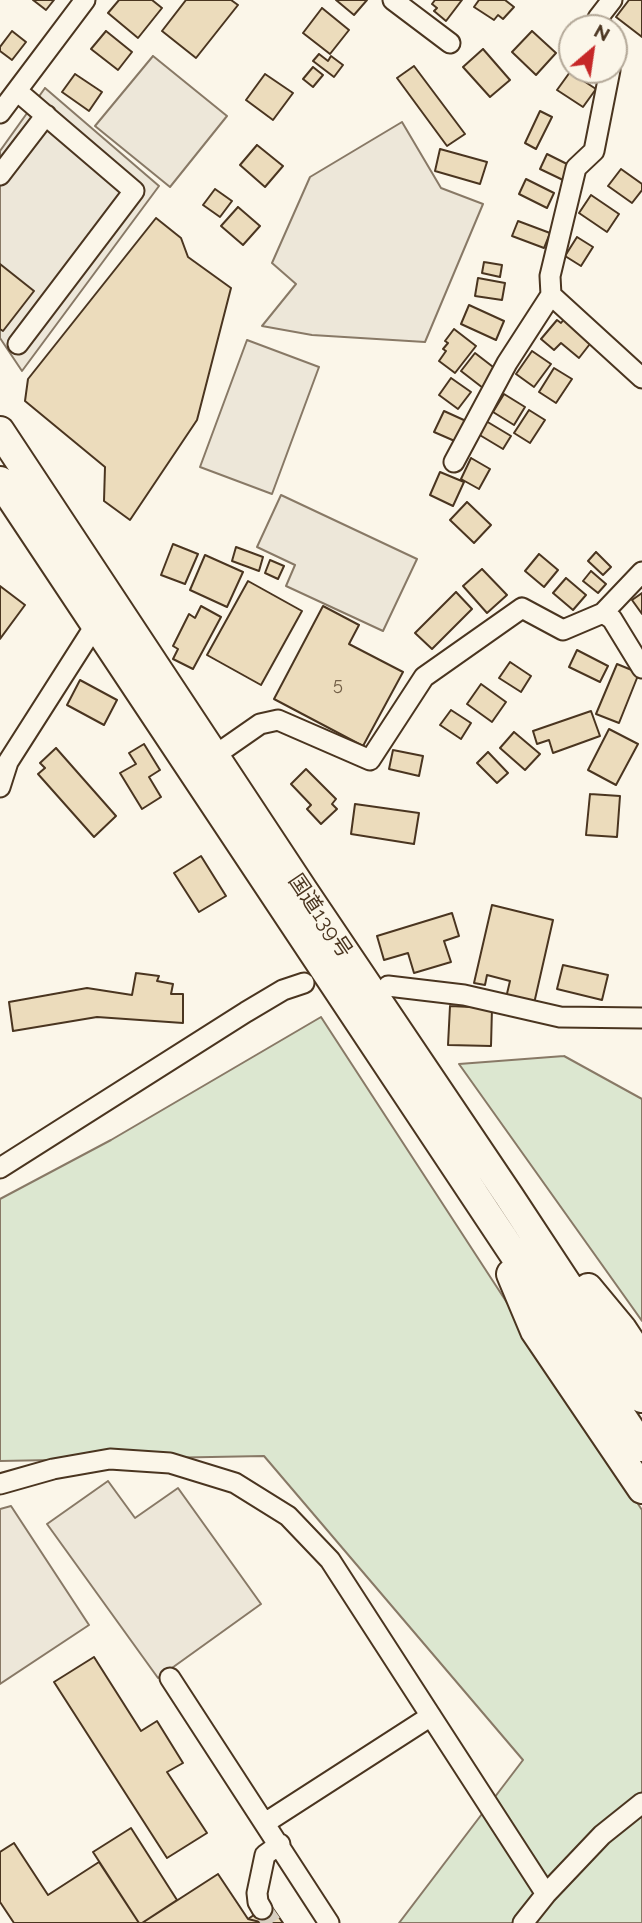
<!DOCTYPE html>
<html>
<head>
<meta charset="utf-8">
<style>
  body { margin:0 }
  #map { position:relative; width:642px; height:1923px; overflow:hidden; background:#fbf6e9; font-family:Raleway,sans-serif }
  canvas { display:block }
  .north { position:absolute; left:558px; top:14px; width:70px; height:70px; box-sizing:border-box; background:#fbf6e9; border:2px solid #b4a999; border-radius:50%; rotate:29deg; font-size:19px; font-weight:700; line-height:28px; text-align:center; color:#4a3520 }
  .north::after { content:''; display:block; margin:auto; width:24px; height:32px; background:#c62828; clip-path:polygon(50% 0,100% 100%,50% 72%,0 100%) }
</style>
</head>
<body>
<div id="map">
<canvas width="642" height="1923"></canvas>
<div class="north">N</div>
</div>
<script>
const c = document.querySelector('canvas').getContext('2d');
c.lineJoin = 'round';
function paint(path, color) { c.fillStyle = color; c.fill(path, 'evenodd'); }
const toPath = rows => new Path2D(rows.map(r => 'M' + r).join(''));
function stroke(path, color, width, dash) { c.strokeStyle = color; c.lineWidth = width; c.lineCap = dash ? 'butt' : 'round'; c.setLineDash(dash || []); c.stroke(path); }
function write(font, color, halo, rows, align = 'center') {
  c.font = font + ' Raleway,"Noto Sans JP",sans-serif'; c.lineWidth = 5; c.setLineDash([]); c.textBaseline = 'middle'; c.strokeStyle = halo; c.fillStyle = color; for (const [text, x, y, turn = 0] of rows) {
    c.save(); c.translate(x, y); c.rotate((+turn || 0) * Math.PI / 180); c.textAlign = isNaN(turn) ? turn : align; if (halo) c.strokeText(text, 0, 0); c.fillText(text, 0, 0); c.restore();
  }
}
const green = toPath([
  [321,1017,642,1510,642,1923,399,1923,523,1760,264,1456,0,1461,0,1199,111,1140,321,1017],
  [564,1056,642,1099,642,1321,459,1064,564,1056]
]);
paint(green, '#dce7d0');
stroke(green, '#887966', 2);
const parking = toPath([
  [153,56,227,116,170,187,95,126,153,56],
  [45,88,159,186,22,371,0,338,0,151,45,88],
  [402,122,441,188,483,204,425,342,312,335,262,326,296,284,272,263,310,177,402,122],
  [247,340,319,367,272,494,200,467,247,340],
  [281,495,417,559,383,631,286,586,295,565,257,547,281,495],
  [108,1481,135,1518,178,1488,261,1604,158,1678,47,1524,108,1481],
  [11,1506,89,1625,0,1684,0,1509,11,1506]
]);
paint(parking, '#ede7d9');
stroke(parking, '#887966', 2);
const building = toPath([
  [33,0,54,0,46,10,33,0],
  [119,0,152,0,162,8,138,38,108,13,119,0],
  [186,0,231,0,238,5,196,58,162,31,186,0],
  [336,0,367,0,354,15,336,0],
  [435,0,462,0,446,21,434,11,437,8,432,4,435,0],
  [479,0,505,0,514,7,503,19,498,15,494,20,474,7,479,0],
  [629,0,642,0,642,37,616,17,629,0],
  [322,8,349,30,330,54,303,33,322,8],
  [12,31,26,42,12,60,0,51,0,47,12,31],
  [106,31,132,52,118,70,91,49,106,31],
  [532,31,556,53,536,75,512,52,532,31],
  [483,49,510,80,490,97,463,67,483,49],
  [319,54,328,61,331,56,343,65,334,77,313,61,319,54],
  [414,66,465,134,447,146,397,78,414,66],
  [313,67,323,75,313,87,303,79,313,67],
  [570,72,596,89,583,107,557,90,570,72],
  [75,74,102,92,89,111,62,92,75,74],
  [265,74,293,93,273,120,246,100,265,74],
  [540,111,552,117,536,149,525,143,540,111],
  [257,145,283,166,265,187,240,165,257,145],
  [440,149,487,162,480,184,435,171,440,149],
  [547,154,569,165,563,180,540,169,547,154],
  [621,169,642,184,642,190,632,203,608,186,621,169],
  [526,179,554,193,547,208,519,194,526,179],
  [215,189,232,201,220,217,203,205,215,189],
  [591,195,619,214,607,232,579,213,591,195],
  [238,207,260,226,243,245,221,226,238,207],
  [156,218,181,238,188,257,231,288,197,420,130,520,104,501,105,467,25,401,28,379,156,218],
  [518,221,550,233,544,248,512,236,518,221],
  [577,237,593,247,581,266,565,256,577,237],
  [484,262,502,265,500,277,482,273,484,262],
  [0,264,34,291,3,331,0,329,0,264],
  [478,278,505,283,502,300,475,296,478,278],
  [469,305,504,321,496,340,461,324,469,305],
  [565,318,593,340,579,358,561,343,554,350,541,339,557,320,561,323,565,318],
  [454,329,476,346,455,373,439,361,446,351,443,349,448,343,445,341,454,329],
  [532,351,551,364,534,387,516,374,532,351],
  [475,353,497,370,483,388,461,371,475,353],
  [554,368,572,379,556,403,539,392,554,368],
  [451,378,471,392,458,409,439,395,451,378],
  [504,394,525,407,514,425,493,412,504,394],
  [529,410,545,420,530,443,514,433,529,410],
  [444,411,466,421,457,442,434,432,444,411],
  [486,421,511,436,503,449,478,434,486,421],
  [471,458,490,469,479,489,461,479,471,458],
  [440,472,464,482,453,506,430,495,440,472],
  [467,502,491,525,474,543,450,520,467,502],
  [173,544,198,554,185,584,161,575,173,544],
  [236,547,263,557,259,571,232,561,236,547],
  [596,552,611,567,603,575,588,561,596,552],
  [539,554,558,570,544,587,525,571,539,554],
  [205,555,243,572,227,607,190,590,205,555],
  [270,560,284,566,278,579,265,573,270,560],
  [482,569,507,595,487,613,463,586,482,569],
  [591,571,606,584,598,593,583,581,591,571],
  [566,578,586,595,573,610,553,593,566,578],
  [248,581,302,611,261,685,207,655,248,581],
  [0,586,25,605,0,639,0,586],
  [456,592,472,609,432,649,415,633,456,592],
  [642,593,642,614,632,600,642,593],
  [201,606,221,617,193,669,173,659,178,649,173,646,189,614,195,618,201,606],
  [323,606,359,625,349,644,403,672,363,746,274,699,323,606],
  [577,650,608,666,600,682,569,667,577,650],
  [510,662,531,676,521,692,499,678,510,662],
  [617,664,639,673,619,723,596,714,617,664],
  [80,680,117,700,104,725,67,705,80,680],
  [481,684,506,702,492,722,467,704,481,684],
  [451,710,471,723,461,739,440,725,451,710],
  [591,711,600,736,553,753,549,740,537,744,533,731,591,711],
  [609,729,638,744,616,785,588,770,609,729],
  [514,732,540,754,525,770,500,748,514,732],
  [144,744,160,770,149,777,161,797,142,809,120,773,136,764,129,753,144,744],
  [56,748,116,816,94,837,38,774,45,768,40,763,56,748],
  [393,750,423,756,419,776,389,769,393,750],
  [488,752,508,773,497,783,477,763,488,752],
  [306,769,336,799,332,804,337,809,321,824,307,809,311,805,291,784,306,769],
  [590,794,620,796,617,837,586,835,590,794],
  [355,804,419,813,414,844,351,834,355,804],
  [201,856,226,896,199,912,174,873,201,856],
  [492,905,553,920,533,1008,505,1002,510,981,487,975,485,985,474,983,492,905],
  [452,913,459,936,444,941,451,962,414,973,408,953,384,960,377,936,452,913],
  [563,965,608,975,602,1000,557,989,563,965],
  [136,973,159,976,157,981,173,984,171,994,183,994,183,1023,97,1017,13,1031,9,1002,87,988,132,995,136,973],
  [450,1006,492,1008,491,1046,448,1045,450,1006],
  [94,1657,141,1731,157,1721,183,1763,167,1772,207,1833,167,1858,54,1682,94,1657],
  [131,1828,177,1900,142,1923,139,1923,93,1852,131,1828],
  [14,1843,48,1895,99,1862,139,1923,14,1923,0,1902,0,1852,14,1843],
  [218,1874,248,1919,264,1923,142,1923,218,1874],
  [270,1904,283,1923,264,1923,248,1919,270,1904]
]);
paint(building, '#ecdcbc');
stroke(building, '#4a3520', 2);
stroke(toPath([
  [262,1909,272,1923]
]), '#d8cfc1', 19, [19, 10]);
const minor = toPath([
  [393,0,450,43],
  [603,28,598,18,612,0],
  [17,91,134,191,18,344],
  [0,113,85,0],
  [0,175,46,115],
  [551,295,642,378],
  [454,462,507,363,551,295,550,276,576,168,594,151,610,70],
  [603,613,612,619,642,668],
  [214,756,260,724,278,720,370,760,424,677,522,608,563,630,603,613,642,572],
  [0,787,8,762,96,624],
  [388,986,464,995,560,1017,642,1018],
  [0,1168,246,1012,283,990,304,983],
  [0,1484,53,1469,110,1459,170,1463,235,1483,288,1516,330,1560,546,1894],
  [170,1678,329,1923],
  [265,1823,431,1716],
  [262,1909,258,1902,257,1893,265,1855,280,1844],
  [523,1923,546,1894,602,1835,642,1803]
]);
const highway = toPath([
  [0,431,303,890,509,1196,642,1398],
  [0,481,642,1447],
  [511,1274,535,1331,642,1489],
  [588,1288,622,1329,642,1359]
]);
stroke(minor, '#4a3520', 23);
stroke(highway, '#4a3520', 32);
stroke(minor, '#fbf6e9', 19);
stroke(highway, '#fbf6e9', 28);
write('18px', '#725f47', null, [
  ["5",338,685]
]);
write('21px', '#4a3520', '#fbf6e9', [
  ["国道139号",320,916,56]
]);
</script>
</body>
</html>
